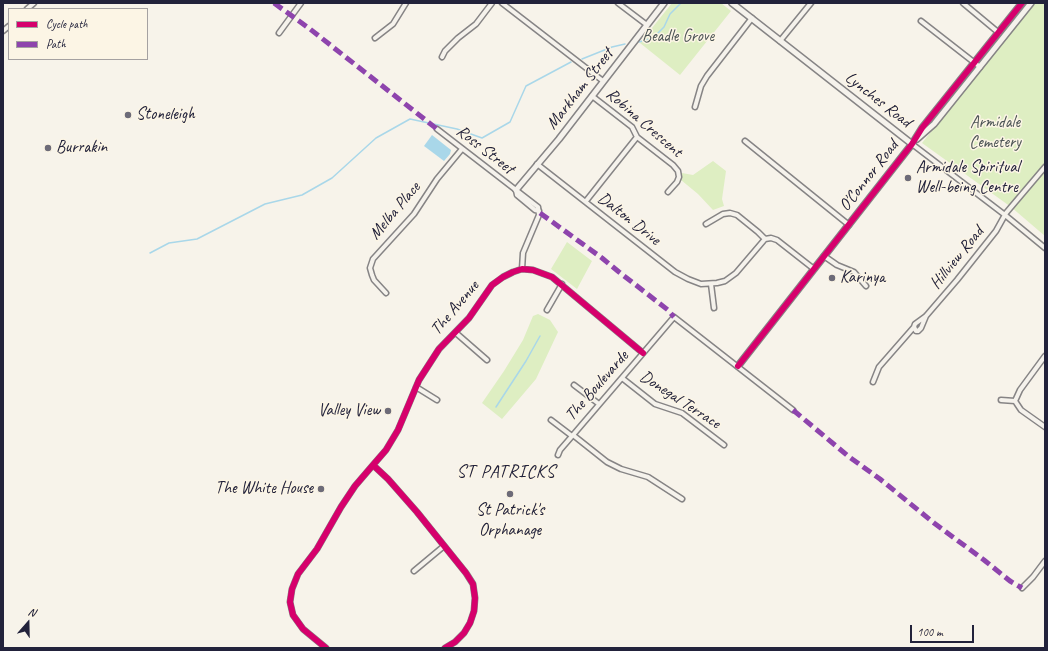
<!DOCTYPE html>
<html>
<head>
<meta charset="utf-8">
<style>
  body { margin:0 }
  #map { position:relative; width:1048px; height:651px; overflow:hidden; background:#f7f3ea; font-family:Caveat,sans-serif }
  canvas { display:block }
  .frame { position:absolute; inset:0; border:4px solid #22223b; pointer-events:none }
  .legend { position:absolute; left:8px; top:8px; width:140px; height:52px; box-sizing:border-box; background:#fcf5e5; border:1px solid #a5a1a1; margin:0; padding:5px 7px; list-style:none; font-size:12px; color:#22223b }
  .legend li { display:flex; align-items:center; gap:8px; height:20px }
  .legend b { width:20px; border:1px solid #a5a1a1 }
  .north { position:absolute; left:8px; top:603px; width:40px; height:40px; -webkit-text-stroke:3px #fcf5e5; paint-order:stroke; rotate:20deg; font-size:11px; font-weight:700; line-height:16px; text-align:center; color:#22223b }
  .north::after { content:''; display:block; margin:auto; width:14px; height:18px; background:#22223b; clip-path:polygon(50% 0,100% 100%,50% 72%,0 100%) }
  .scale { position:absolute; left:910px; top:625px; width:64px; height:18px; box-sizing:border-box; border:2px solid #22223b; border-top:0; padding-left:5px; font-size:12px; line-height:14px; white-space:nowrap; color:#22223b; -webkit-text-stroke:3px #fcf5e5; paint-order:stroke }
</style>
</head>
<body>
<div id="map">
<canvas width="1048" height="651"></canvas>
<div class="frame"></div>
<ul class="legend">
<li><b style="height:5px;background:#d6006c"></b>Cycle path</li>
<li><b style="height:5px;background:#8e44ad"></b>Path</li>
</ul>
<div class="north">N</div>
<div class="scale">100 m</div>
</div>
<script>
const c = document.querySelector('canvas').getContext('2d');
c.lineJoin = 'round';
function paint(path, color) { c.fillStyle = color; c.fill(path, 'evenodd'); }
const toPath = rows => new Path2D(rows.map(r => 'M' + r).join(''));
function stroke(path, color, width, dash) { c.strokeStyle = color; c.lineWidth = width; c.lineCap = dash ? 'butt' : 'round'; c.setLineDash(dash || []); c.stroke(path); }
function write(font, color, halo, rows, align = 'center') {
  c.font = font + ' Caveat,sans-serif'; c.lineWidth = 3; c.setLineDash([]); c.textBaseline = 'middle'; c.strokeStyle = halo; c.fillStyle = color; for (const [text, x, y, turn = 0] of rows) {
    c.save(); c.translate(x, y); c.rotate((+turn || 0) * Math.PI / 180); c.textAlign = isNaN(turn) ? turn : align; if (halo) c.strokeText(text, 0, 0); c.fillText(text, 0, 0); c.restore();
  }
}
paint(toPath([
  [672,3,721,3,731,11,680,75,640,43],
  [1034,3,1045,3,1045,236,1011,207,922,143],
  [713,161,726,171,722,199,724,206,713,210,698,194,681,180,682,173,693,175],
  [567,242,592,261,577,289,551,269],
  [538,314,550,320,558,332,536,379,502,419,482,403,504,371,523,340,533,316]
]), '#deeec2');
paint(toPath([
  [432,135,451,150,450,154,444,161,424,146]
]), '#a9d7e9');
stroke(toPath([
  [639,42,653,38,664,27,670,14,681,3],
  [582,59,612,47,625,44],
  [150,253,169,243,197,239,265,204,302,195,332,178,376,138,410,119,457,129,482,138,510,122,526,86,571,62],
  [496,407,526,361,540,336]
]), '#a9d7e9', 1.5);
const minor = toPath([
  [502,3,603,81],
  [618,3,647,25],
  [963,3,999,33],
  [27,9,34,3],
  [921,21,980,67],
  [3,31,9,26],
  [279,33,301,3],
  [375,38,393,24,406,3],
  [780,41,811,3],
  [442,57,445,51,458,38,476,24,492,3],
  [592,96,632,127,637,137,673,165,678,171,679,177,677,182,668,192],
  [695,107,701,86,707,76,752,18],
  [437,129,538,207,539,215,523,253,522,269],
  [745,141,849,225],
  [912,144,1005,215,1045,248],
  [537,164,675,272,688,279,701,284,717,283,725,281,736,273,765,239],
  [516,190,517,195,535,210,539,211],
  [586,201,637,137],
  [706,224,723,214,730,213,737,215,758,232,765,239],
  [765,239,771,238,777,240,814,269],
  [824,256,837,265,854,272,866,286],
  [711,284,714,308],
  [386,293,374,280,372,275,370,268,373,259,414,214,437,179,462,149],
  [547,310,562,284],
  [926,316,921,328,918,331,916,331,914,327,915,324,926,316,957,280,996,231,1006,213,1045,167],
  [456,333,487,360],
  [1045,356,1020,390,1015,401,1021,410,1045,427],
  [622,378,655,404,682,413,724,445],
  [873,382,879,367,914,327],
  [574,385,599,404],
  [416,387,437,400],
  [1001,400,1015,401],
  [551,420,572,436],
  [573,435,607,462,621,469,648,477,682,499],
  [558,455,560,450,573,435,674,317,793,410],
  [373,465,386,450,398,430,419,380,439,349,469,318,492,285,503,277,513,272,522,269,533,270,552,277,643,353],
  [414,571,444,546],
  [1022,588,1033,577,1045,561],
  [326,648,303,629,293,615,290,602,292,589,298,574,317,549,341,507,355,486,373,465,388,479,417,512,466,573,473,584,475,598,474,611,470,623,464,633,455,642,445,648]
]);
const tertiary = toPath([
  [732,3,912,144],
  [917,139,934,124,1031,3],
  [516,190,559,139,664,3],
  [738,366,912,144,922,128,1022,3]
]);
stroke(minor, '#868485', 7);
stroke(tertiary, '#868485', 8);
stroke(minor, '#f5f2ec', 4);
stroke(tertiary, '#f5f2ec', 5);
stroke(toPath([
  [274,3,310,29,437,129],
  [540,213,602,258,619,272,668,310,674,317],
  [793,410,848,456,880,479,934,523,984,560,1010,581,1022,588]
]), '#8e44ad', 5, [10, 5]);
stroke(toPath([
  [738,366,912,144,922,128,1022,3],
  [373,465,386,450,398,430,419,380,439,349,469,318,492,285,503,277,513,272,522,269,533,270,552,277,643,353],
  [326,648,303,629,293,615,290,602,292,589,298,574,317,549,341,507,355,486,373,465,388,479,417,512,466,573,473,584,475,598,474,611,470,623,464,633,455,642,445,648]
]), '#d6006c', 6);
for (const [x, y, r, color] of [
  [128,115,4,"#6d6b78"],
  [48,148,4,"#6d6b78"],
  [908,178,4,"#6d6b78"],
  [832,278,4,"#6d6b78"],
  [388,411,4,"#6d6b78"],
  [321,489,4,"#6d6b78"],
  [510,494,4,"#6d6b78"]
]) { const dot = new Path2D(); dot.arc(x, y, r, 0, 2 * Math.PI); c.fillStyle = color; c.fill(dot); stroke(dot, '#fcf5e5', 1.5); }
write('17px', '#4c5455', '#fcf5e5', [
  ["Beadle Grove",678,37],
  ["Armidale",995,123],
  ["Cemetery",995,143]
]);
write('17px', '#22223b', '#fcf5e5', [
  ["Markham Street",580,89,-52],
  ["Lynches Road",878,100,38],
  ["Robina Crescent",644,123,41],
  ["Ross Street",485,150,38],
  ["O'Connor Road",869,176,-52],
  ["Melba Place",395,211,-50],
  ["Dalton Drive",629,219,38],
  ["Hillview Road",957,258,-51],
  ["The Avenue",455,308,-50],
  ["The Boulevarde",597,386,-49],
  ["Donegal Terrace",680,400,33]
]);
write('17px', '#22223b', '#fcf5e5', [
  ["Stoneleigh",136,115],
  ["Burrakin",56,148],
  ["Armidale Spiritual",916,168],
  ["Well-being Centre",916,188],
  ["Karinya",840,278],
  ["Valley View",380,411,"right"],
  ["The White House",313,489,"right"],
  ["St Patrick's",510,511,"center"],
  ["Orphanage",510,531,"center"]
], 'left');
c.letterSpacing = '1px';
write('18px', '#22223b', '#fcf5e5', [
  ["ST PATRICKS",506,472]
]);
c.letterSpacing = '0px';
</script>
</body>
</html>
